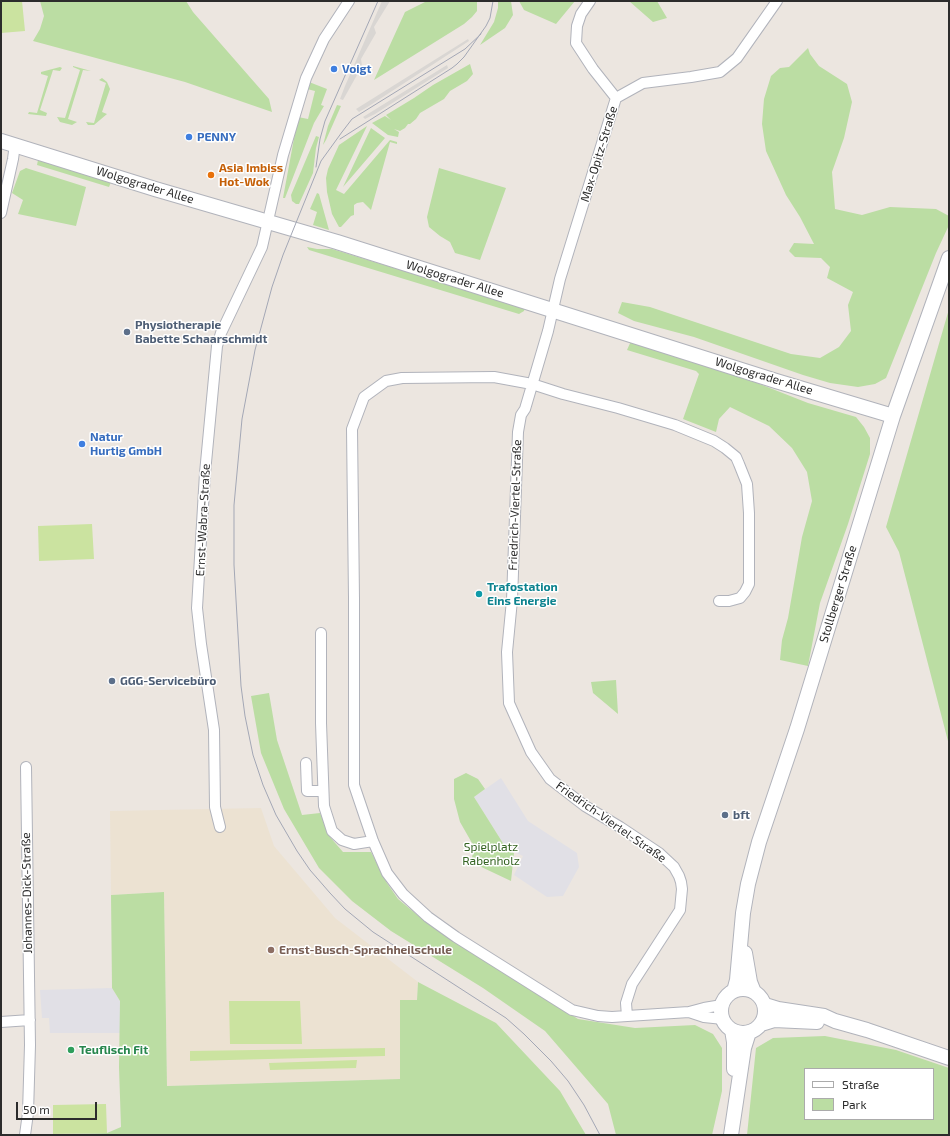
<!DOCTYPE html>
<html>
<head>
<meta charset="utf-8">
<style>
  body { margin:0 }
  #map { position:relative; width:950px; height:1136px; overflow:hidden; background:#ece6e0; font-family:"Exo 2",sans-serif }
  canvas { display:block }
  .frame { position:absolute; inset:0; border:2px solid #2c2c2c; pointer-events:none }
  .legend { position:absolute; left:804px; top:1068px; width:130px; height:52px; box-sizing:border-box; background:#fff; border:1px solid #ababab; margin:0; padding:5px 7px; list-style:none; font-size:12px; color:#2c2c2c }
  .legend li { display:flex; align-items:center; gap:8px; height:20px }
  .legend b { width:20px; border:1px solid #ababab }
  .scale { position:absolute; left:16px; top:1102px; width:81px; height:18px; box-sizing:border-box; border:2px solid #2c2c2c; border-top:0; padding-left:5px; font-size:12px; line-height:14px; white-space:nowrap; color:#2c2c2c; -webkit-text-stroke:3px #fff; paint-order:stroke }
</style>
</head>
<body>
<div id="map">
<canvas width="950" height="1136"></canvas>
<div class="frame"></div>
<ul class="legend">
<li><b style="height:5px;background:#fff"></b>Straße</li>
<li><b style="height:11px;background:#bbdda3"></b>Park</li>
</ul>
<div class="scale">50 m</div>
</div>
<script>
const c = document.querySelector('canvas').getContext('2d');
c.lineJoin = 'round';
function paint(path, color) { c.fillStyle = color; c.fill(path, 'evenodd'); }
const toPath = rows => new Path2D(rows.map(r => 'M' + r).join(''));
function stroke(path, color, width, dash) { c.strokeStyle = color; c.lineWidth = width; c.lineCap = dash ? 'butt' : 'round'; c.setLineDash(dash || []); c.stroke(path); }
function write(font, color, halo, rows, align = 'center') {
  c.font = font + ' "Exo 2",sans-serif'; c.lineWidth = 3; c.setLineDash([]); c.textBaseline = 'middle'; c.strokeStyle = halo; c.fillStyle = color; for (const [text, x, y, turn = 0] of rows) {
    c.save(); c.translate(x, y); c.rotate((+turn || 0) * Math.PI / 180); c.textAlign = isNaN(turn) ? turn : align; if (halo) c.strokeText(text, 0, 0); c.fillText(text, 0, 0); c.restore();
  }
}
paint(toPath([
  [501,778,528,821,577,853,579,867,563,896,547,897,514,875,523,856,506,848,474,797],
  [112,988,120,1001,120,1033,50,1033,49,1018,42,1018,40,990]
]), '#e1e0e6');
paint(toPath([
  [261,808,274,846,335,918,418,982,417,1000,400,1000,400,1079,167,1086,164,892,111,895,110,811]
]), '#ece2d2');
paint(toPath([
  [40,1,186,1,193,12,269,99,272,112,185,82,33,41,40,29,44,16],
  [427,1,477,1,477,11,472,17,464,24,374,80,405,12],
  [498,1,511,1,513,15,505,28,480,45,494,22,498,8],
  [519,1,575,1,556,24,524,10],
  [629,1,657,1,667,18,653,22],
  [808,48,810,54,819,66,847,84,852,102,844,138,832,172,835,209,862,215,890,207,936,209,949,216,949,225,936,253,886,378,875,384,858,387,830,383,803,375,694,337,634,321,618,313,622,302,650,307,791,354,820,358,839,347,851,331,848,305,853,292,827,278,830,267,821,258,795,257,789,251,794,243,814,244,800,217,786,195,766,151,762,124,764,99,771,76,780,68,789,67],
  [470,64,473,74,467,81,450,91,444,99,420,113,416,119,410,124,408,124,405,128,400,131,394,129,399,132,398,137,388,135,372,123,385,116,391,120,386,115,414,98,433,85],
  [73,66,91,71,83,70,68,119,77,122,72,125,60,122,57,117,65,118,80,70,73,67],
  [60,67,62,68,60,71,53,70,40,110,47,113,46,116,28,114,29,112,37,113,48,76,41,74,41,72],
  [102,78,107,82,110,89,102,112,107,114,94,125,88,125,86,122,94,123,106,83,99,80],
  [309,82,327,89,321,105,324,106,314,123,285,198,283,198,298,117,308,119,315,91,307,89],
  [337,105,341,106,326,140,323,145,328,126],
  [367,126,336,190,344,194,390,140,397,142,397,144,390,142,371,210,363,202,357,203,354,205,354,215,351,216,341,227,339,227,332,214,327,192,326,178,328,169,339,145],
  [371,128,385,138,343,187],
  [316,136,319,137,316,148,313,173,299,204,296,204,292,201,291,195],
  [38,160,84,173,111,182,109,187,37,165],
  [26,168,86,187,76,226,18,214,23,200,12,193,20,171],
  [439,168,506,188,480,260,455,253,450,242,440,236,429,227,427,217],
  [317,193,319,194,329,230,313,225,317,212,310,209],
  [307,247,317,249,332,249,525,308,524,311,519,314,309,250],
  [949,309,949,745,899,552,886,527],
  [631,341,747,379,808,403,856,417,864,427,870,438,870,454,848,524,820,603,808,666,780,660,782,640,788,618,802,537,812,501,807,472,792,448,769,426,730,407,719,419,716,432,683,419,699,374,696,371,627,350],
  [616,680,618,714,593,693,591,682],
  [269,693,277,740,302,815,320,813,330,837,343,852,371,852,387,883,398,899,421,918,578,1019,635,1028,695,1025,713,1034,722,1048,722,1091,712,1135,616,1135,608,1104,545,1031,483,988,391,931,352,901,319,868,284,809,261,753,251,696],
  [466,773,478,779,485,789,474,797,506,848,514,853,511,881,475,864,472,858,473,852,476,850,460,822,454,799,454,779],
  [164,892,167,1086,400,1079,400,1000,417,1000,418,982,496,1023,560,1091,586,1135,52,1135,53,1134,107,1133,121,1127,119,1067,120,1001,112,988,111,895],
  [825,1036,896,1050,949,1068,949,1135,747,1135,756,1048,773,1038],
  [805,1069,933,1069,933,1119,805,1119]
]), '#bbdda3');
paint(toPath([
  [1,1,22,1,25,31,1,33],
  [92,524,94,559,39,561,38,526],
  [229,1001,300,1001,302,1044,230,1044],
  [385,1048,385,1056,190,1061,190,1051],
  [357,1060,356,1068,270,1070,269,1063],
  [106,1104,107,1133,53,1134,53,1105]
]), '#cbe3a0');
paint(toPath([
  [382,1,390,1,374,27,376,33,361,59,362,66,343,100,340,99,345,86],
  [468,39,469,41,369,106,359,112,356,109],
  [447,65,448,68,375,114,365,119,363,117]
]), '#d9d6d3');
const street = toPath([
  [590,1,581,14,577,26,576,43,593,69,616,98],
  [1,213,13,159,15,144],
  [719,601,729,601,740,598,745,592,749,584,749,513,747,484,739,464,736,457,725,448,714,441,675,425,618,408,563,394,532,384,494,377,402,378,386,381,364,397,352,429,354,599,354,785,373,841,387,873,403,894,428,917,456,937,572,1010,598,1016,612,1017,689,1012,704,1008,722,1005],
  [321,633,321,723,324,806,332,831,342,840,354,844,373,841],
  [306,763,307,791,323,791],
  [220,827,215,807,214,730,201,644,197,608,205,473,217,346,221,333,262,247,283,155,306,78,324,39,349,1],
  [689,1012,704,1017,723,1019],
  [627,1016,626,1003,632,984,680,910,682,889,681,882,679,876,674,867,659,853,620,827,585,806,550,779,531,752,509,703,507,652,512,600,518,432,521,415,525,409,548,331,560,279,616,98,643,83,691,77,720,72,737,58,777,1],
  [1,1022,30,1020],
  [25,1135,28,1113,30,1045,26,767]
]);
const secondary = toPath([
  [1,141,155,189,337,242,776,381,893,416],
  [745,953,750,982,754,992],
  '721 1011a22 22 0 1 1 44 0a22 22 0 1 1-44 0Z',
  [734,991,737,980,743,913,748,884,759,842,797,729,893,416,949,258],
  [765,1005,778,1009,824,1016,835,1021,867,1030,949,1058],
  [761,1024,774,1020,817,1022],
  [732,1030,734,1042,734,1069],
  [731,1135,744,1048,749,1032]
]);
stroke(street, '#b1b3bb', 12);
stroke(secondary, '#b1b3bb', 16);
stroke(street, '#fff', 10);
stroke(secondary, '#fff', 14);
stroke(toPath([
  [481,34,465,49,352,119,342,132,321,161,283,255,272,287,255,350,242,419,234,505,234,565,241,686,245,716,253,755,263,785,276,815,297,851,310,870,330,893,345,909,373,932,506,1018,524,1034,551,1061,568,1081,584,1105,600,1135],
  [340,139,452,68,457,64,464,57,486,26,490,18,493,1],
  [316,167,320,139,325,121,378,1]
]), '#a3a7b5', 1);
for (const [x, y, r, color] of [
  [334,69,4,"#3f7fe0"],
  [189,137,4,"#3f7fe0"],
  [211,175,4,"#e8710a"],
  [127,332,4,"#5c6f8a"],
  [82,444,4,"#3f7fe0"],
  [479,594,4,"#0f9aa8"],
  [112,681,4,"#5c6f8a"],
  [725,815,4,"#5c6f8a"],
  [271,950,4,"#8d6e63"],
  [71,1050,4,"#2e9e5b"]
]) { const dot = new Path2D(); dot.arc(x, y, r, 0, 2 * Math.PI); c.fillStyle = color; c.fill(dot); stroke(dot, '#fff', 1.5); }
write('bold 12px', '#366cbe', '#fff', [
  ["Voigt",342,69],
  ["PENNY",197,137],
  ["Natur",90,437],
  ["Hurtig GmbH",90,451]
], 'left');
write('12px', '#2c2c2c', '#fff', [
  ["Max-Opitz-Straße",599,154,-73],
  ["Wolgograder Allee",145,185,17],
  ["Wolgograder Allee",455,279,17],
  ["Wolgograder Allee",764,376,17],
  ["Friedrich-Viertel-Straße",515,505,-88],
  ["Ernst-Wabra-Straße",203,520,-87],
  ["Stollberger Straße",838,594,-73],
  ["Friedrich-Viertel-Straße",611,822,35],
  ["Johannes-Dick-Straße",27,893,-91]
]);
write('bold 12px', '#c56008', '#fff', [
  ["Asia Imbiss",219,168],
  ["Hot-Wok",219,182]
], 'left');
write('bold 12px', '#4e5e75', '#fff', [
  ["Physiotherapie",135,325],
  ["Babette Schaarschmidt",135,339],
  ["GGG-Servicebüro",120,681],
  ["bft",733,815]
], 'left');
write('bold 12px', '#0d838f', '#fff', [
  ["Trafostation",487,587],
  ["Eins Energie",487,601]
], 'left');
write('12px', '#346322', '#fff', [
  ["Spielplatz",491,847],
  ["Rabenholz",491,861]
]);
write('bold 12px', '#785e54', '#fff', [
  ["Ernst-Busch-Sprachheilschule",279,950]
], 'left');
write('bold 12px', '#27864d', '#fff', [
  ["Teuflisch Fit",79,1050]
], 'left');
</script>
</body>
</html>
